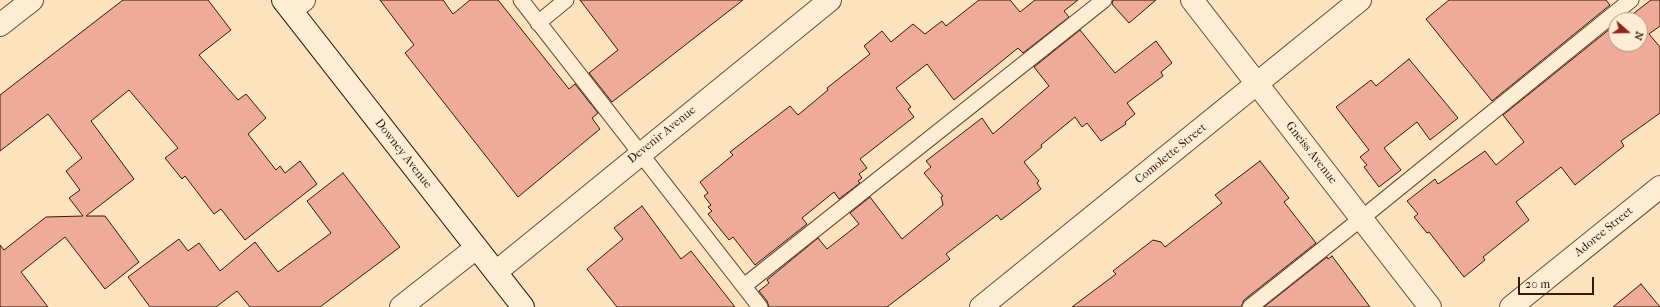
<!DOCTYPE html>
<html>
<head>
<meta charset="utf-8">
<style>
  body { margin:0 }
  #map { position:relative; width:1660px; height:307px; overflow:hidden; background:#fce3bd; font-family:"IM FELL French Canon",serif }
  canvas { display:block }
  .north { position:absolute; left:1608px; top:12px; width:40px; height:40px; box-sizing:border-box; background:#fdedd4; border:1px solid #ad9883; border-radius:50%; rotate:110deg; font-size:11px; font-weight:700; line-height:16px; text-align:center; color:#351909 }
  .north::after { content:''; display:block; margin:auto; width:14px; height:18px; background:#8f2418; clip-path:polygon(50% 0,100% 100%,50% 72%,0 100%) }
  .scale { position:absolute; left:1518px; top:277px; width:76px; height:18px; box-sizing:border-box; border:2px solid #351909; border-top:0; padding-left:5px; font-size:12px; line-height:14px; white-space:nowrap; color:#351909; -webkit-text-stroke:3px #fdedd4; paint-order:stroke }
</style>
</head>
<body>
<div id="map">
<canvas width="1660" height="307"></canvas>
<div class="north">N</div>
<div class="scale">20 m</div>
</div>
<script>
const c = document.querySelector('canvas').getContext('2d');
c.lineJoin = 'round';
function paint(path, color) { c.fillStyle = color; c.fill(path, 'evenodd'); }
const toPath = rows => new Path2D(rows.map(r => 'M' + r).join(''));
function stroke(path, color, width, dash) { c.strokeStyle = color; c.lineWidth = width; c.lineCap = dash ? 'butt' : 'round'; c.setLineDash(dash || []); c.stroke(path); }
function write(font, color, halo, rows, align = 'center') {
  c.font = font + ' "IM FELL French Canon",serif'; c.lineWidth = 4; c.setLineDash([]); c.textBaseline = 'middle'; c.strokeStyle = halo; c.fillStyle = color; for (const [text, x, y, turn = 0] of rows) {
    c.save(); c.translate(x, y); c.rotate((+turn || 0) * Math.PI / 180); c.textAlign = isNaN(turn) ? turn : align; if (halo) c.strokeText(text, 0, 0); c.fillText(text, 0, 0); c.restore();
  }
}
const building = toPath([
  [123,0,208,0,231,30,199,55,238,100,246,94,266,118,248,134,276,170,280,166,285,173,300,161,317,184,245,240,221,209,214,214,185,176,182,179,165,158,178,148,129,90,91,121,134,179,86,216,105,216,139,262,105,289,65,237,21,272,48,307,0,307,0,245,4,250,46,217,83,216,69,198,80,190,66,171,82,158,48,114,0,151,0,95,123,0],
  [380,0,443,0,453,14,470,0,498,0,569,89,575,84,598,113,592,118,600,129,518,197,405,53,414,45,380,0],
  [580,0,743,0,612,102,589,73,618,50,580,0],
  [979,0,1010,0,1020,12,1035,0,1078,0,1064,11,1069,17,1023,53,1018,48,954,100,927,64,896,88,911,107,908,109,914,117,860,159,867,168,859,174,862,178,858,181,860,183,839,199,834,192,802,218,807,224,755,265,733,237,729,240,708,214,712,211,708,207,711,205,704,196,708,193,700,182,733,155,730,152,790,106,798,115,828,90,827,88,870,54,864,46,882,31,891,42,913,24,925,34,942,21,946,26,979,0],
  [1113,0,1156,0,1129,23,1112,4,1113,0],
  [1449,0,1606,0,1610,5,1492,101,1426,19,1449,0],
  [1651,0,1660,0,1660,26,1649,34,1660,47,1660,113,1621,141,1624,146,1575,185,1561,167,1516,202,1529,220,1483,257,1485,260,1464,277,1429,232,1427,233,1414,217,1418,214,1407,201,1435,179,1438,184,1485,151,1496,165,1524,142,1503,115,1616,24,1616,44,1640,44,1640,20,1625,20,1651,0],
  [1080,30,1115,73,1156,41,1172,63,1161,72,1163,76,1127,103,1135,114,1125,122,1126,124,1101,141,1087,123,1082,127,1075,117,1041,145,1042,147,1024,162,1039,181,1037,183,1041,189,1001,220,997,215,946,254,950,259,887,307,769,307,767,301,759,291,769,283,767,280,818,238,827,249,859,224,850,213,870,197,902,239,943,205,941,197,943,196,924,173,931,167,926,161,982,118,993,134,1049,86,1034,67,1080,30],
  [1409,59,1458,118,1430,140,1417,122,1384,148,1401,170,1379,187,1364,167,1367,165,1360,157,1369,150,1336,107,1371,80,1376,86,1409,59],
  [1260,161,1289,198,1284,202,1316,243,1244,300,1241,307,1072,307,1116,274,1113,271,1153,240,1161,242,1165,247,1222,203,1215,195,1260,161],
  [343,173,400,247,320,307,250,307,237,291,216,307,150,307,128,277,179,239,188,251,199,243,220,271,255,242,278,272,331,233,307,201,343,173],
  [642,206,681,259,691,251,735,307,617,307,587,269,623,239,614,228,642,206],
  [1332,256,1370,307,1264,307,1327,257,1328,259,1332,256],
  [1641,284,1660,307,1613,307,1641,284]
]);
paint(building, '#eeab99');
stroke(building, '#351909', 1);
const service = toPath([
  [521,0,760,307],
  [538,23,566,0],
  [744,286,1104,0],
  [1250,307,1362,218,1631,0]
]);
const minor = toPath([
  [1192,0,1430,307],
  [291,10,304,0],
  [0,25,32,0],
  [496,272,830,0],
  [401,307,476,248],
  [981,307,1360,0],
  [1511,307,1660,187]
]);
const secondary = toPath([
  [283,0,523,307]
]);
stroke(service, '#674c36', 17);
stroke(minor, '#674c36', 24);
stroke(secondary, '#351909', 24);
stroke(service, '#fdedd4', 15);
stroke(minor, '#fdedd4', 22);
stroke(secondary, '#fdedd4', 22);
write('12px', '#351909', '#fdedd4', [
  ["Devenir Avenue",662,135,-39],
  ["Gneiss Avenue",1311,153,52],
  ["Downey Avenue",403,154,52],
  ["Comolette Street",1171,154,-39],
  ["Adoree Street",1604,232,-39]
]);
</script>
</body>
</html>
